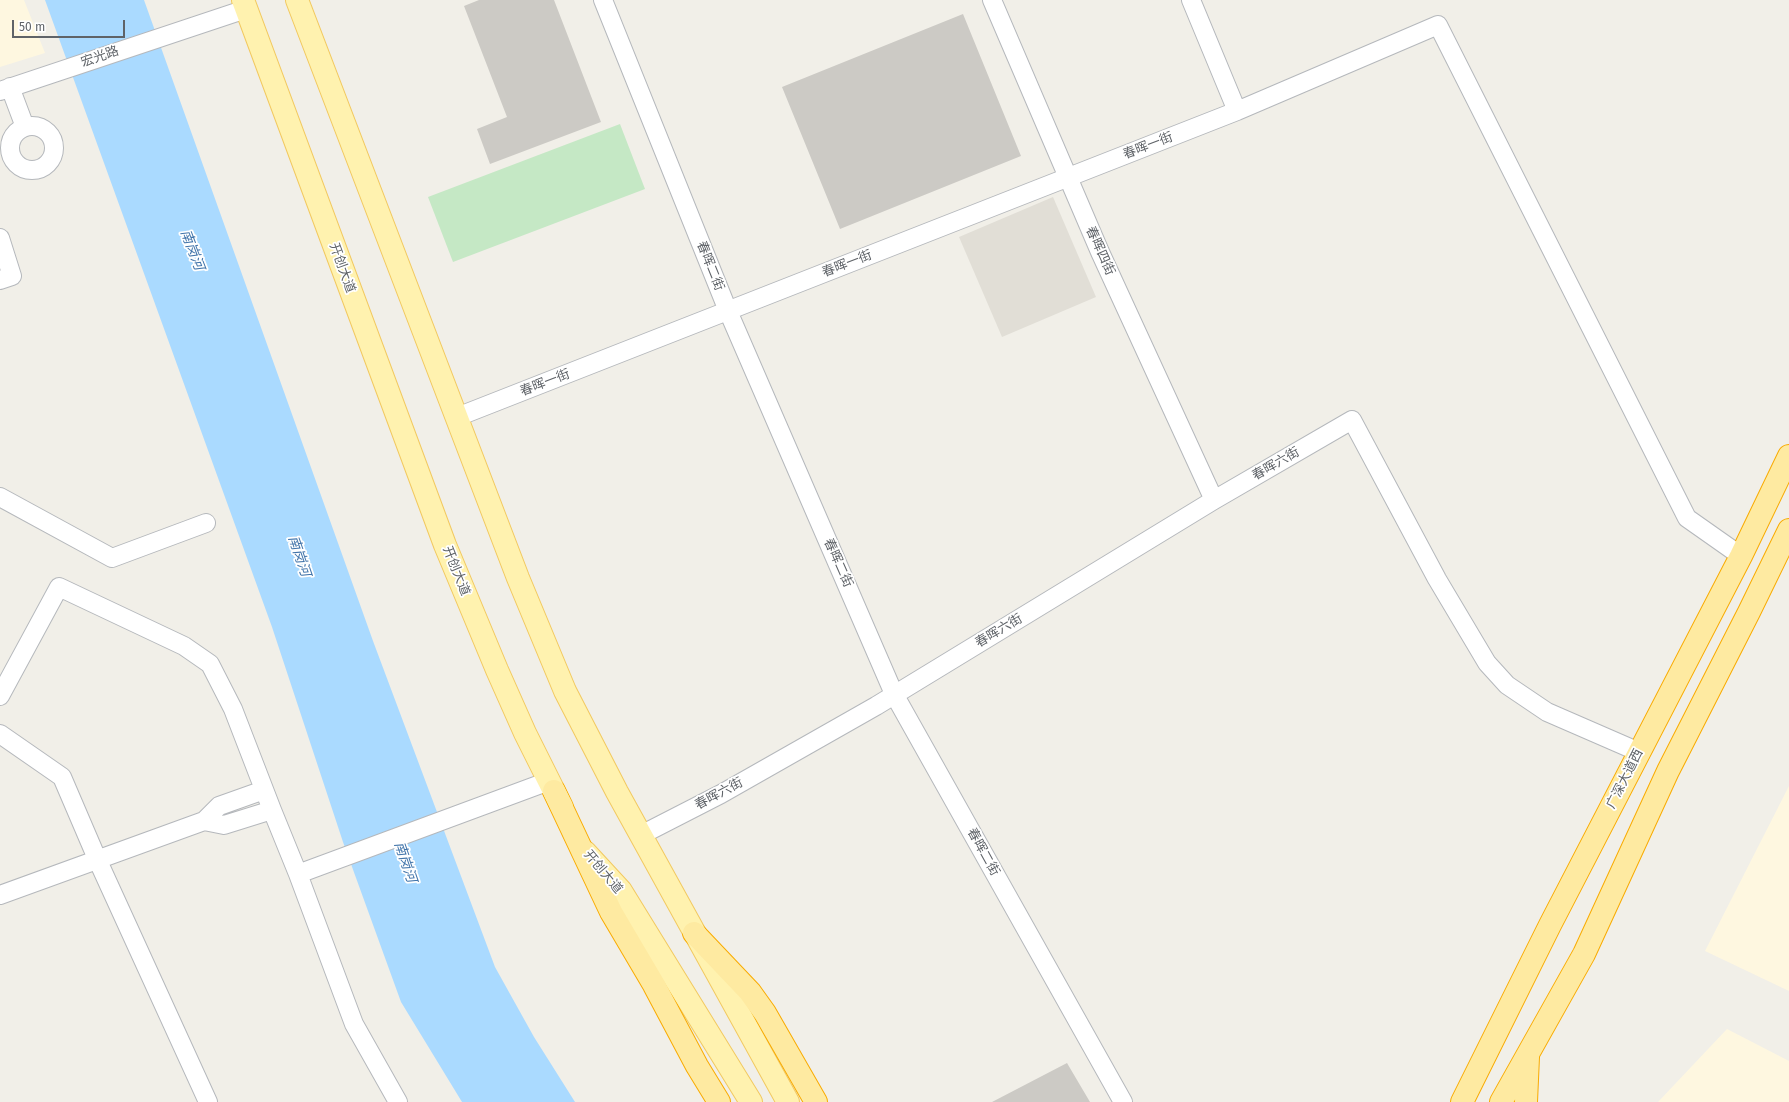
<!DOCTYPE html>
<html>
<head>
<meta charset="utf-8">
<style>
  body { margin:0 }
  #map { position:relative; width:1789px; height:1102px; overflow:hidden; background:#f1efe8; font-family:"Fira Sans",sans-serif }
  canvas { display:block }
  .scale { position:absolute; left:12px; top:20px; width:113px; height:18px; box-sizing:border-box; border:2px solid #5f6368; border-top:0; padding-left:5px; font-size:12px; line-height:14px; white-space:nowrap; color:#5f6368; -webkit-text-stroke:3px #fff; paint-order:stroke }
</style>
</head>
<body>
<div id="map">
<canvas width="1789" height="1102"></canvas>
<div class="scale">50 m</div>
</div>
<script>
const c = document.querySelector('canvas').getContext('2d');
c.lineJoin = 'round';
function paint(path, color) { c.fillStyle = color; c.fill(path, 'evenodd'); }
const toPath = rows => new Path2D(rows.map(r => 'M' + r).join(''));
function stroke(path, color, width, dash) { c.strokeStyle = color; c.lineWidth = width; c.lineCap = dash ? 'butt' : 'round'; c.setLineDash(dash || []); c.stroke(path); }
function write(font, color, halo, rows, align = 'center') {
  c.font = font + ' "Fira Sans","Noto Sans SC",sans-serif'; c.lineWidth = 3.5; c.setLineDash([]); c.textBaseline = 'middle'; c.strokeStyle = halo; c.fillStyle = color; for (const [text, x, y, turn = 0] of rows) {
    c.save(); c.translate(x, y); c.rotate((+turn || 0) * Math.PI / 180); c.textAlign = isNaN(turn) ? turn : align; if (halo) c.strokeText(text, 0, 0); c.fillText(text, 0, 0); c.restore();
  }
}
paint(toPath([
  [0,0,24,0,45,53,0,67],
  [1789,786,1789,991,1705,951],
  [1727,1029,1789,1061,1789,1102,1658,1102]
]), '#fef7e0');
paint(toPath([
  [1053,197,1096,297,1002,337,959,237]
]), '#e1ded6');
paint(toPath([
  [620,124,645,189,453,262,428,197]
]), '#c5e8c5');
paint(toPath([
  [45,0,144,0,373,641,495,967,534,1037,575,1102,462,1102,401,1002,343,842,272,627]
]), '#aadaff');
paint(toPath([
  [479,0,554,0,601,122,490,164,477,129,507,117,464,6],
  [963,14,1021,156,840,229,782,87],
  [1067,1063,1090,1102,992,1102]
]), '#cccac5');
const minor = toPath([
  [603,0,728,311,894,694,1123,1102],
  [992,0,1100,252,1214,500],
  [1191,0,1237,111],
  [10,87,25,127],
  [0,91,246,9],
  '10 148a22 22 0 1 1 44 0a22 22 0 1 1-44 0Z',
  [0,238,12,276,0,280],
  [457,417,1237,111,1438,25,1687,518,1741,556],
  [0,497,112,558,206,523],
  [0,696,59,587,184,646,210,664,233,709,272,810,298,874,354,1024,398,1102],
  [0,734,62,777,98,861,208,1102],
  [204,821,224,825,272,810],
  [641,835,721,794,876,706,1214,500,1352,420,1437,579,1487,663,1507,685,1547,712,1639,752],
  [298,874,549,781],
  [0,895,204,821,219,806,264,790]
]);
const primary = toPath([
  [243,0,445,545,497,670,525,733,562,807],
  [297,0,518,578,565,691,617,792,788,1102],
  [585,852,621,891,751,1102]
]);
const trunk = toPath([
  [554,791,611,912,654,985,697,1066,719,1102],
  [694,933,750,992,765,1013,816,1102],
  [1462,1102,1550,925,1741,556,1789,456],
  [1501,1102,1584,954,1668,771,1749,612,1789,530],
  [1526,1102,1528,1057]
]);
stroke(minor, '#b5b8bc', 20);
stroke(primary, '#f2c960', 24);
stroke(trunk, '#f9ab00', 24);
stroke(minor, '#fff', 18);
stroke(primary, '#fff2af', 22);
stroke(trunk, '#feeaa1', 22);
write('13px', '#5f6368', '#fff', [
  ["宏光路",100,57,-19],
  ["春晖一街",1148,146,-21],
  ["春晖四街",1100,251,66],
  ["春晖一街",847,264,-21],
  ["春晖二街",710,266,68],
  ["开创大道",342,268,70],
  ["春晖一街",545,383,-21],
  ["春晖六街",1276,464,-30],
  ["春晖二街",838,563,66],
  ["开创大道",456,571,68],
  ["春晖六街",999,631,-31],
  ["广深大道西",1625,779,-63],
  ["春晖六街",719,794,-28],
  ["春晖二街",983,852,61],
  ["开创大道",603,872,50]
]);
write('italic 14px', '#4174aa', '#fff', [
  ["南岗河",192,250,69],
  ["南岗河",299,556,71],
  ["南岗河",405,862,71]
]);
</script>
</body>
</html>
